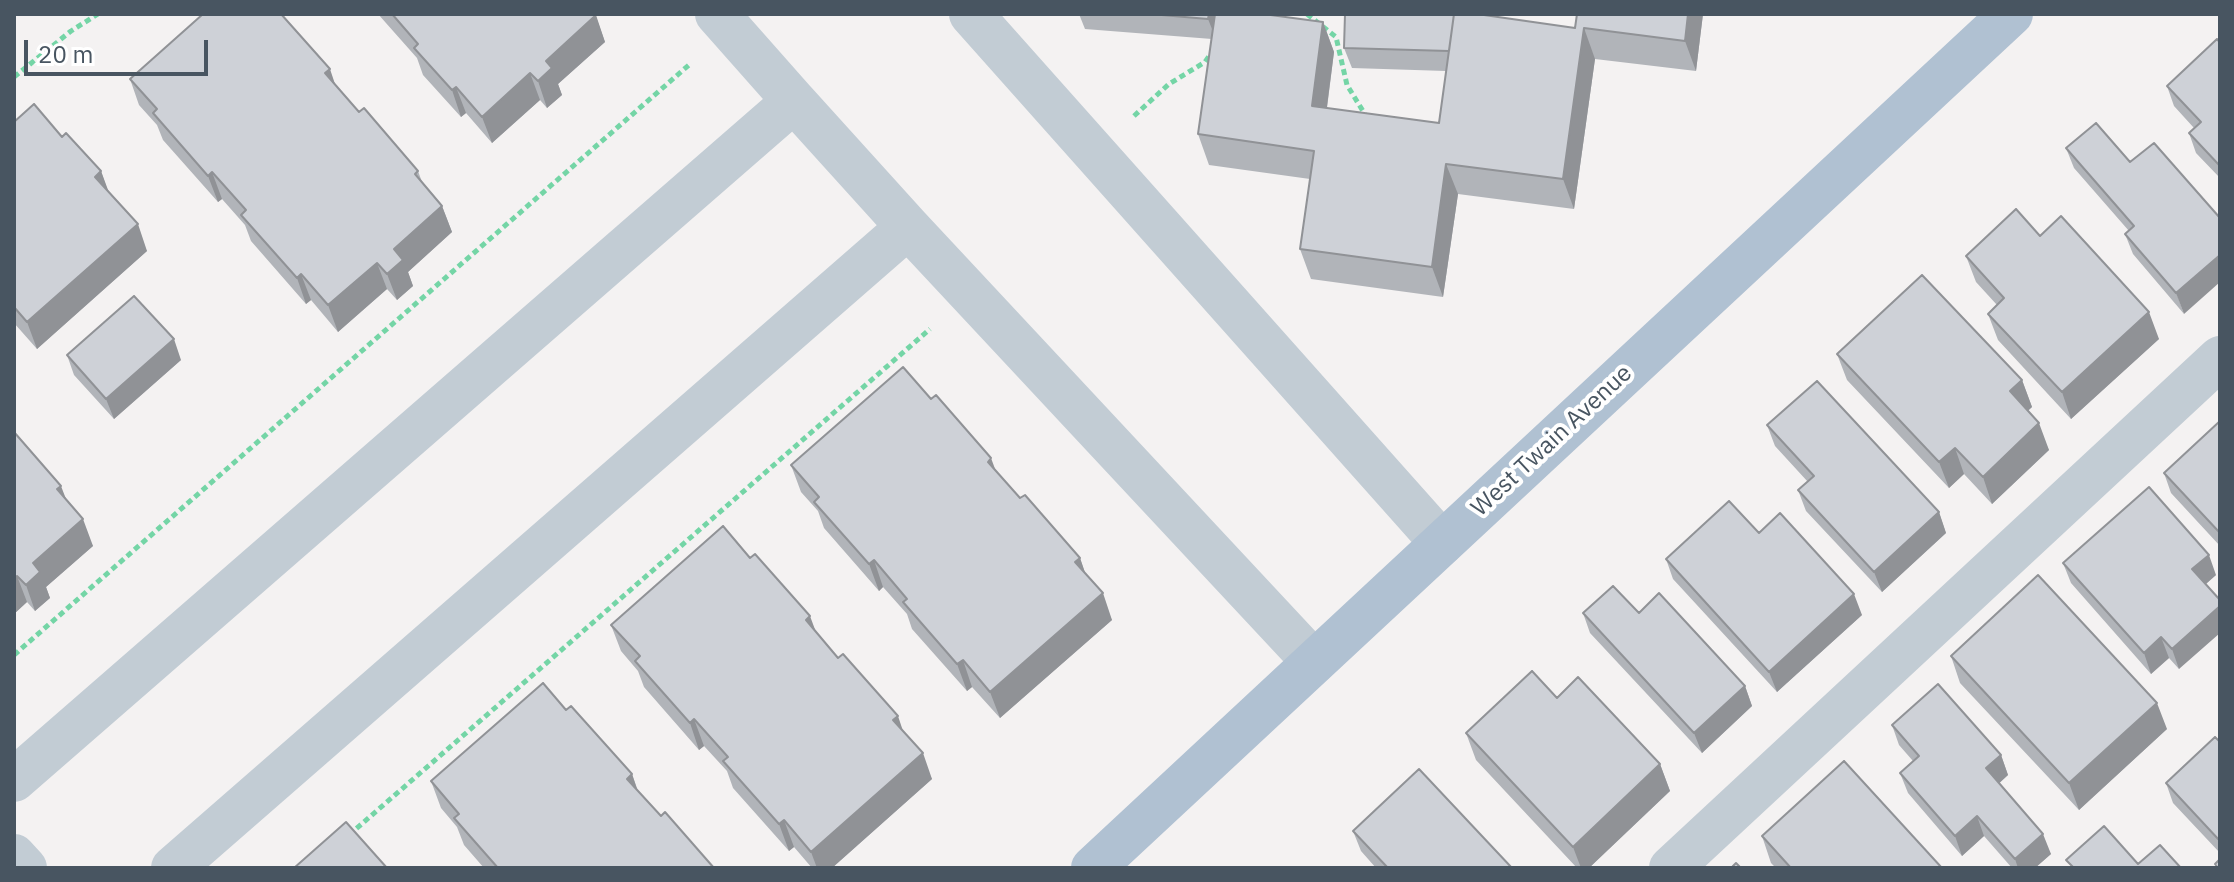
<!DOCTYPE html>
<html>
<head>
<meta charset="utf-8">
<style>
  body { margin:0 }
  #map { position:relative; width:2234px; height:882px; overflow:hidden; background:#f4f2f2; font-family:"IBM Plex Sans",sans-serif }
  canvas { display:block }
  .frame { position:absolute; inset:0; border:16px solid #485561; pointer-events:none }
  .scale { position:absolute; left:24px; top:40px; width:184px; height:36px; box-sizing:border-box; border:4px solid #485561; border-top:0; padding-left:10px; font-size:24px; line-height:28px; white-space:nowrap; color:#485561; -webkit-text-stroke:6px #fff; paint-order:stroke }
</style>
</head>
<body>
<div id="map">
<canvas width="2234" height="882"></canvas>
<div class="frame"></div>
<div class="scale">20 m</div>
</div>
<script>
const c = document.querySelector('canvas').getContext('2d');
c.lineJoin = 'round';
const toPath = rows => new Path2D(rows.map(r => 'M' + r).join(''));
function stroke(path, color, width, dash) { c.strokeStyle = color; c.lineWidth = width; c.lineCap = dash ? 'butt' : 'round'; c.setLineDash(dash || []); c.stroke(path); }
function paint(path, color) { c.fillStyle = color; c.fill(path, 'evenodd'); }
function write(font, color, halo, rows, align = 'center') {
  c.font = font + ' "IBM Plex Sans",sans-serif'; c.lineWidth = 8; c.setLineDash([]); c.textBaseline = 'middle'; c.strokeStyle = halo; c.fillStyle = color; for (const [text, x, y, turn = 0] of rows) {
    c.save(); c.translate(x, y); c.rotate((+turn || 0) * Math.PI / 180); c.textAlign = isNaN(turn) ? turn : align; if (halo) c.strokeText(text, 0, 0); c.fillText(text, 0, 0); c.restore();
  }
}
stroke(toPath([
  [1307,14,1336,37,1347,85,1366,116],
  [14,77,71,31,98,14],
  [1134,116,1169,84,1205,62,1212,52],
  [14,655,690,64],
  [349,835,930,329]
]), '#74d5a6', 5, [6, 4]);
stroke(toPath([
  [971,14,1442,543],
  [908,227,1314,662],
  [14,780,794,101,717,14],
  [14,856,25,868],
  [173,868,908,227,794,101],
  [1671,868,2220,358]
]), '#c2ccd4', 44);
stroke(toPath([
  [1093,868,2011,14]
]), '#b0c1d2', 44);
paint(toPath([
  [378,14,595,14,605,42,558,84,562,95,547,108,540,100,492,143,466,113,461,117,423,75,417,58],
  [1079,14,1263,14,1323,22,1334,52,1327,108,1439,123,1446,71,1352,68,1344,48,1575,28,1577,14,1703,14,1696,71,1595,59,1574,209,1458,194,1443,297,1311,279,1300,249,1310,179,1209,165,1198,134,1212,39,1085,29],
  [2220,43,2220,178,2196,153,2189,133,2194,128,2174,106,2167,86],
  [130,79,335,84,359,112,418,171,422,182,442,206,452,232,408,272,413,286,397,300,387,289,338,332,311,300,306,304,251,241,245,225,222,199,218,202,163,140,157,125,139,105],
  [14,122,62,137,101,171,108,192,147,251,37,349,14,323],
  [2066,148,2130,162,2184,314,2133,254,2125,234,2129,231,2074,168],
  [2040,236,2159,339,2071,419,1998,340,1988,314,1997,305,1976,282,1966,256],
  [1837,354,2022,380,2032,407,2028,411,2049,450,1992,504,1964,474,1949,488,1847,380],
  [67,355,181,360,114,419,74,375],
  [2220,421,2220,546,2171,493,2164,473],
  [1767,425,1939,512,1946,533,1882,592,1806,511,1798,490,1808,482,1775,446],
  [14,432,67,501,93,546,46,587,50,598,35,611,27,602,14,614],
  [791,465,996,471,1020,498,1080,558,1085,573,1112,620,1000,718,972,687,967,691,912,629,907,614,883,587,879,591,824,528,818,511,801,492],
  [1759,533,1862,615,1777,692,1673,579,1666,559],
  [2063,563,2216,575,2206,584,2179,669,2169,658,2151,674,2071,583],
  [1583,613,1639,613,1745,686,1752,706,1702,753,1590,633],
  [611,625,815,631,903,731,932,779,832,868,812,868,794,847,789,851,733,788,727,771,704,746,699,750,644,687,638,671,621,651],
  [1951,656,2167,729,2079,810,1960,683],
  [1557,698,1660,764,1670,791,1589,868,1577,868,1476,760,1466,733],
  [566,710,632,774,638,791,661,816,714,868,484,868,464,845,457,827,441,808,431,781],
  [1892,725,2001,755,2008,775,1999,783,2051,854,2035,868,2012,868,1984,836,1962,856,1908,793,1900,773,1913,761,1899,745],
  [2220,742,2220,853,2173,803,2166,783],
  [1353,831,1512,868,1376,868,1361,851],
  [1762,836,1942,868,1776,868,1771,863]
]), '#b1b4b9');
paint(toPath([
  [1209,14,1218,14,1216,39,1208,19],
  [1688,14,1703,14,1696,71,1685,41],
  [596,15,605,42,558,84,562,95,547,108,538,81,546,61],
  [1323,22,1334,52,1323,137,1312,106],
  [1584,28,1595,59,1574,209,1563,179],
  [330,69,339,96,325,73],
  [530,73,540,100,492,143,482,117],
  [456,87,466,113,461,117,452,90],
  [1446,164,1458,194,1443,297,1432,267],
  [101,171,111,198,95,177],
  [212,172,222,199,218,202,208,176],
  [442,206,452,232,408,272,413,286,397,300,387,274,394,249],
  [138,224,147,251,37,349,27,322],
  [2220,255,2220,282,2184,314,2176,293],
  [377,263,387,289,338,332,328,305],
  [301,274,311,300,306,304,297,278],
  [2149,312,2159,339,2071,419,2062,392],
  [174,339,181,360,114,419,106,399],
  [2022,380,2032,407,2019,418,2010,391],
  [2039,423,2049,450,1992,504,1983,477],
  [1955,448,1964,474,1949,488,1939,462],
  [991,458,1001,485,988,462],
  [61,486,71,512,57,489],
  [1939,512,1946,533,1882,592,1874,572],
  [83,519,93,546,46,587,50,598,35,611,26,585,33,563],
  [2209,555,2216,575,2200,589,2192,569],
  [1080,558,1089,584,1075,562],
  [874,560,883,587,879,591,869,564],
  [17,576,27,602,14,614,14,579],
  [1103,593,1112,620,1000,718,990,692],
  [1854,594,1862,615,1777,692,1769,672],
  [2220,606,2220,633,2179,669,2172,649],
  [810,616,820,643,806,620],
  [2161,637,2169,658,2151,674,2144,653],
  [963,660,972,687,967,691,957,664],
  [1745,686,1752,706,1702,753,1694,733],
  [2157,703,2167,729,2079,810,2069,783],
  [898,716,907,743,893,720],
  [694,719,704,746,699,750,690,723],
  [923,753,932,779,832,868,817,868,811,852],
  [2001,755,2008,775,1993,789,1986,768],
  [1660,764,1670,791,1589,868,1581,868,1573,847],
  [632,774,641,801,627,779],
  [1977,816,1984,836,1962,856,1955,836],
  [784,820,794,847,789,851,779,824],
  [2043,834,2051,854,2035,868,2018,868,2015,859]
]), '#909296');
const building = toPath([
  [203,14,281,14,330,69,325,73,359,112,364,108,418,171,415,174,442,206,394,249,403,260,387,274,377,263,328,305,301,274,297,278,241,215,246,210,212,172,208,176,153,113,157,109,130,79,203,14],
  [392,14,595,14,596,15,546,61,552,68,538,81,530,73,482,117,456,87,452,90,414,48,418,44,392,14],
  [1150,14,1209,14,1208,19,1150,14],
  [1215,14,1263,14,1323,22,1312,106,1439,123,1454,14,1477,14,1575,28,1577,14,1688,14,1685,41,1584,28,1563,179,1446,164,1432,267,1300,249,1314,151,1198,134,1215,14],
  [1345,14,1454,14,1449,51,1344,48,1345,14],
  [2217,39,2220,43,2220,166,2189,133,2201,122,2167,86,2217,39],
  [34,104,62,137,66,133,101,171,95,177,138,224,27,322,14,307,14,122,34,104],
  [2096,123,2130,162,2154,143,2220,218,2220,255,2176,293,2125,234,2134,226,2066,148,2096,123],
  [2016,209,2040,236,2061,216,2149,312,2062,392,1988,314,2004,298,1966,256,2016,209],
  [1922,275,2022,380,2010,391,2039,423,1983,477,1955,448,1939,462,1837,354,1922,275],
  [134,296,174,339,106,399,67,355,134,296],
  [903,367,931,399,936,395,991,458,988,462,1020,498,1025,495,1080,558,1075,562,1103,593,990,692,963,660,957,664,903,602,907,599,874,560,869,564,814,502,819,497,791,465,903,367],
  [1817,381,1939,512,1874,572,1798,490,1814,476,1767,425,1817,381],
  [2220,421,2220,533,2164,473,2220,421],
  [14,432,61,486,57,489,83,519,33,563,40,572,26,585,17,576,14,579,14,432],
  [2149,487,2209,555,2192,569,2220,600,2220,606,2172,649,2161,637,2144,653,2063,563,2149,487],
  [1729,501,1759,533,1780,513,1854,594,1769,672,1666,559,1729,501],
  [723,526,750,558,755,554,810,616,806,620,838,658,843,654,898,716,893,720,923,753,811,852,784,820,779,824,723,761,728,757,694,719,690,723,635,661,640,656,611,625,723,526],
  [2038,575,2157,703,2069,783,1951,656,2038,575],
  [1613,586,1639,613,1659,593,1745,686,1694,733,1583,613,1613,586],
  [1532,671,1557,698,1578,677,1660,764,1573,847,1466,733,1532,671],
  [543,683,566,710,571,706,632,774,627,779,661,816,665,812,714,868,498,868,454,818,459,814,431,781,543,683],
  [1938,684,2001,755,1986,768,2043,834,2015,859,1977,816,1955,836,1900,773,1919,756,1892,725,1938,684],
  [2215,737,2220,742,2220,841,2166,783,2215,737],
  [1844,761,1942,868,1791,868,1762,836,1844,761],
  [1419,769,1512,868,1388,868,1353,831,1419,769],
  [346,822,387,868,294,868,346,822],
  [2104,826,2138,864,2160,845,2181,868,2074,868,2066,860,2104,826],
  [2220,859,2220,868,2218,868,2215,864,2220,859],
  [1736,863,1741,868,1731,868,1736,863]
]);
paint(building, '#ced1d7');
stroke(building, '#909296', 2);
write('24px', '#485561', '#fff', [
  ["West Twain Avenue",1552,441,-43]
]);
</script>
</body>
</html>
